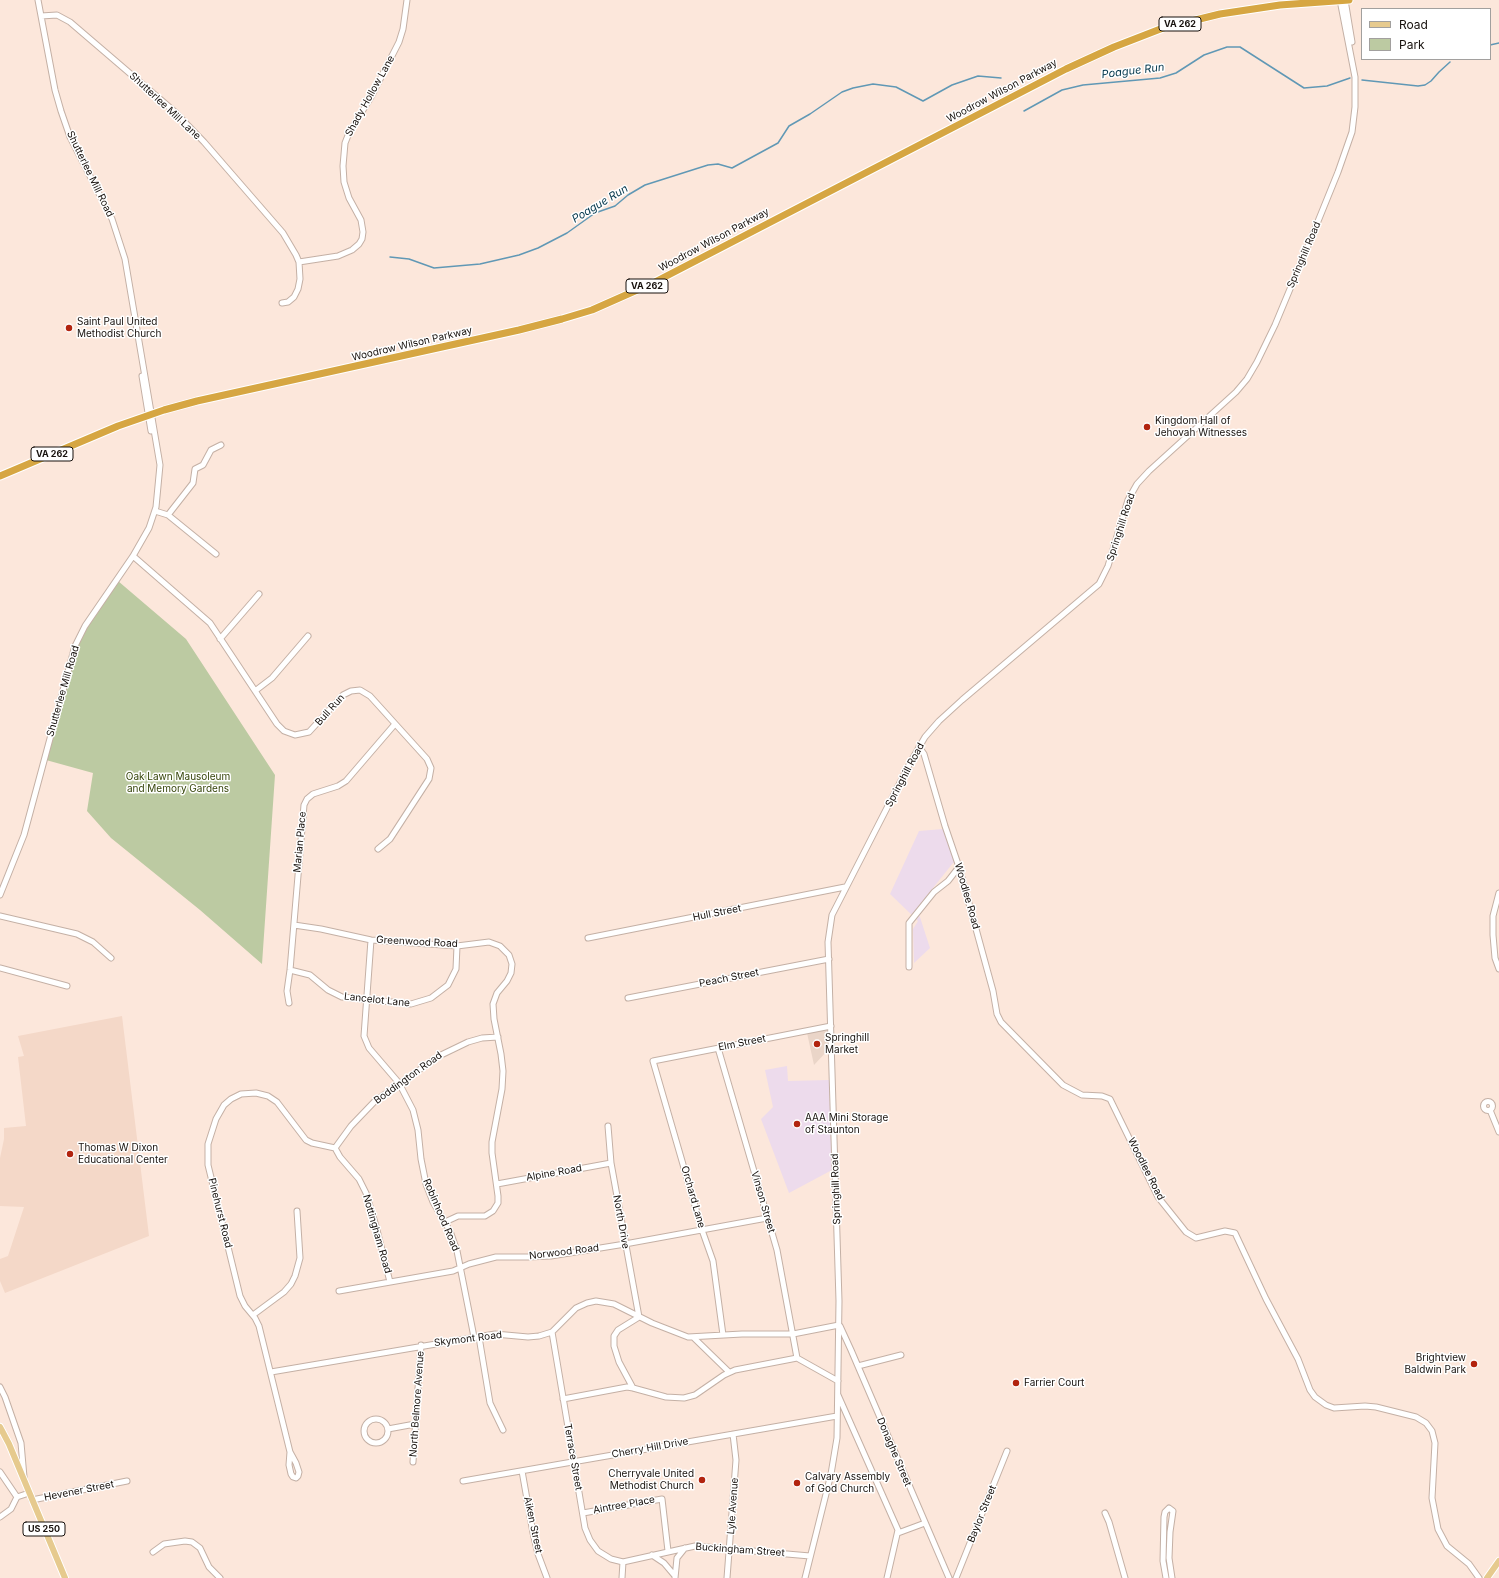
<!DOCTYPE html>
<html>
<head>
<meta charset="utf-8">
<style>
  body { margin:0 }
  #map { position:relative; width:1499px; height:1578px; overflow:hidden; background:#fce7db; font-family:Inter,sans-serif }
  canvas { display:block }
  .legend { position:absolute; left:1361px; top:8px; width:130px; height:52px; box-sizing:border-box; background:#fff; border:1px solid #a2a09e; margin:0; padding:5px 7px; list-style:none; font-size:12px; color:#17110d }
  .legend li { display:flex; align-items:center; gap:8px; height:20px }
  .legend b { width:20px; border:1px solid #a2a09e }
</style>
</head>
<body>
<div id="map">
<canvas width="1499" height="1578"></canvas>
<ul class="legend">
<li><b style="height:5px;background:#e6ca8e"></b>Road</li>
<li><b style="height:11px;background:#bccaa2"></b>Park</li>
</ul>
</div>
<script>
const c = document.querySelector('canvas').getContext('2d');
c.lineJoin = 'round';
function paint(path, color) { c.fillStyle = color; c.fill(path, 'evenodd'); }
const toPath = rows => new Path2D(rows.map(r => 'M' + r).join(''));
function stroke(path, color, width, dash) { c.strokeStyle = color; c.lineWidth = width; c.lineCap = dash ? 'butt' : 'round'; c.setLineDash(dash || []); c.stroke(path); }
function write(font, color, halo, rows, align = 'center') {
  c.font = font + ' Inter,sans-serif'; c.lineWidth = 3; c.setLineDash([]); c.textBaseline = 'middle'; c.strokeStyle = halo; c.fillStyle = color; for (const [text, x, y, turn = 0] of rows) {
    c.save(); c.translate(x, y); c.rotate((+turn || 0) * Math.PI / 180); c.textAlign = isNaN(turn) ? turn : align; if (halo) c.strokeText(text, 0, 0); c.fillText(text, 0, 0); c.restore();
  }
}
paint(toPath([
  [828,1029,829,1049,814,1065,807,1033]
]), '#ead5c8');
paint(toPath([
  [943,829,956,863,953,863,917,908,930,948,914,963,913,929,918,921,890,894,919,831],
  [787,1066,788,1081,829,1080,832,1170,789,1193,761,1119,773,1107,765,1070]
]), '#eddbec');
paint(toPath([
  [122,1016,149,1236,5,1293,0,1281,0,1259,8,1256,24,1207,0,1206,0,1158,4,1139,4,1128,26,1126,18,1057,24,1056,18,1036]
]), '#f4d8c8');
paint(toPath([
  [118,581,186,639,275,775,262,964,200,910,111,838,87,811,93,773,46,760,75,652,85,630]
]), '#bccaa2');
stroke(toPath([
  [1490,45,1499,43],
  [1362,80,1418,86,1425,85,1431,81,1439,72,1450,62],
  [1024,111,1062,90,1083,85,1160,78,1176,73,1204,55,1227,47,1240,47,1304,88,1327,86,1350,78],
  [390,257,409,259,434,268,480,264,519,255,538,248,567,233,595,213,615,206,628,195,645,185,708,165,718,164,732,168,778,143,789,126,810,114,842,92,853,88,873,84,896,87,923,101,952,85,978,76,1001,78]
]), '#6098b5', 1.5);
const minor = toPath([
  [1345,0,1352,42],
  [41,16,57,15,70,22,175,112,204,142,283,233,296,255,299,262,300,279,298,289,294,297,288,302,282,303],
  [299,262,338,256,352,250,359,244,362,239,363,232,361,220,349,198,344,182,343,166,345,143,349,133,371,97,399,42,403,29,407,0],
  [142,376,151,431],
  [155,511,168,515,216,554],
  [168,515,193,483,195,469,203,465,211,450,221,445],
  [133,556,210,623,277,724,284,731,295,735,309,732,343,695,351,691,360,690,370,696,427,759,431,768,429,779,390,839,378,849],
  [220,639,259,594],
  [255,691,272,678,308,636],
  [919,747,924,754,945,826,959,867,993,991,997,1014,1001,1022,1063,1085,1082,1095,1102,1096,1110,1099,1158,1197,1186,1232,1196,1238,1225,1231,1235,1233,1266,1299,1298,1359,1310,1390,1315,1397,1326,1405,1334,1408,1365,1406,1376,1407,1416,1417,1426,1423,1432,1431,1435,1443,1432,1498,1438,1529,1447,1546,1469,1564,1479,1578],
  [1499,893,1493,916,1493,935,1495,958,1499,969],
  [0,895,24,835,75,646,85,626,133,556,149,528,156,507,160,465,125,259,112,219,70,137,61,111,55,90,38,0],
  [0,916,77,934,93,942,111,958],
  [294,925,321,929,371,940,457,946,489,942,500,946,509,955,512,964,511,973,507,981,497,993,493,1004,494,1019,501,1054,503,1071,502,1089,492,1142,492,1153,498,1196,498,1203,493,1211,485,1216,458,1216,445,1222],
  [588,938,845,887],
  [371,940,364,1036,369,1048,399,1083,413,1110,418,1130,421,1159,426,1184,433,1202,450,1231,457,1251,474,1337],
  [909,967,909,923,934,892,948,881,959,867],
  [0,968,67,986],
  [290,970,310,975,328,990,342,997,411,1004,431,998,448,985,456,969,457,946],
  [628,998,829,959],
  [289,1003,287,991,290,970,304,805,307,799,313,794,338,786,346,781,395,724],
  [718,1048,777,1250,797,1358],
  '1483.5 1106a4.5 4.5 0 1 1 9 0a4.5 4.5 0 1 1-9 0Z',
  [1490,1110,1499,1132],
  [608,1126,611,1163,639,1317,618,1330,614,1336,614,1346,619,1362,633,1388],
  [335,1148,351,1126,375,1101,439,1056,468,1042,482,1038,498,1037],
  [335,1148,340,1157,359,1179,366,1193,376,1226,390,1282],
  [497,1184,611,1163],
  [339,1291,453,1271,469,1264,496,1257,528,1257,551,1256,625,1244,767,1218],
  [253,1315,284,1292,291,1284,295,1276,300,1258,297,1211],
  [840,1326,851,1350,949,1578],
  [552,1332,585,1528,590,1540,598,1551,611,1559,623,1562,695,1546,810,1556],
  [723,1335,713,1261,702,1230,653,1061,831,1026],
  [479,1337,490,1403,503,1430],
  [693,1337,729,1372],
  [858,1366,901,1355],
  [271,1372,495,1334,528,1337,539,1336,552,1332,576,1308,587,1303,596,1301,614,1304,652,1323,688,1337,742,1334,793,1334,839,1325],
  [0,1387,5,1397,21,1443,24,1477],
  [838,1395,898,1530,887,1578],
  [563,1399,627,1387,633,1388,666,1397,684,1398,695,1395,724,1375,735,1370,797,1358,838,1381],
  '364 1431a12 12 0 1 1 24 0a12 12 0 1 1-24 0Z',
  [388,1429,415,1424],
  [290,1452,289,1465,291,1474,293,1477,296,1478,298,1476,299,1472,296,1463,290,1452,259,1326,255,1318,245,1306,240,1296,208,1165,208,1144,216,1119,224,1105,231,1099,241,1094,256,1093,268,1096,277,1102,306,1140,312,1143,335,1148],
  [413,1462,421,1345],
  [522,1471,533,1533,538,1554,547,1578],
  [0,1472,17,1497],
  [463,1481,837,1416],
  [32,1500,127,1481],
  [583,1513,662,1499,668,1551],
  [1105,1513,1109,1522,1125,1578],
  [0,1517,11,1509,17,1497,29,1493],
  [898,1533,925,1523],
  [153,1552,164,1544,185,1541,192,1542,200,1548,209,1567,220,1578],
  [652,1555,664,1563,675,1576],
  [622,1578,623,1562],
  [675,1578,677,1558,685,1548],
  [727,1578,736,1460,733,1434],
  [805,1578,831,1474,837,1438,839,1301,828,942,832,915,910,763,925,737,939,721,962,700,1099,584,1108,566,1128,500,1137,484,1149,471,1236,392,1247,379,1257,362,1275,325,1310,241,1338,172,1352,132,1355,107,1355,77,1340,0],
  [956,1578,1007,1451],
  [1166,1578,1163,1561,1164,1517,1165,1512,1169,1508,1173,1511,1170,1532,1169,1558,1172,1578]
]);
const major = toPath([
  [0,1427,9,1444,65,1578],
  [1487,1578,1499,1561]
]);
const highway = toPath([
  [0,476,118,426,164,410,197,401,519,330,562,319,592,310,653,283,1066,69,1114,47,1163,28,1220,14,1280,5,1349,0]
]);
stroke(minor, '#c4b0a5', 7);
stroke(major, '#fff', 8);
stroke(highway, '#fff', 9);
stroke(minor, '#fff', 5);
stroke(major, '#e6ca8e', 6);
stroke(highway, '#d6a642', 7);
for (const [x, y, r, color] of [
  [69,328,4,"#b2240f"],
  [1147,427,4,"#b2240f"],
  [817,1044,4,"#b2240f"],
  [797,1124,4,"#b2240f"],
  [70,1154,4,"#b2240f"],
  [1474,1364,4,"#b2240f"],
  [1016,1383,4,"#b2240f"],
  [702,1480,4,"#b2240f"],
  [797,1483,4,"#b2240f"]
]) { const dot = new Path2D(); dot.arc(x, y, r, 0, 2 * Math.PI); c.fillStyle = color; c.fill(dot); stroke(dot, '#fff', 1.5); }
for (const [x, y, w] of [
  [1180,24,42],
  [647,286,42],
  [52,454,42],
  [44,1529,42]
]) { const box = new Path2D(); box.roundRect(x - w / 2, y - 7, w, 14, 3); c.fillStyle = '#fff'; c.fill(box); stroke(box, '#17110d', 1); }
write('bold 9px', '#17110d', null, [
  ["VA 262",1180,24],
  ["VA 262",647,286],
  ["VA 262",52,454],
  ["US 250",44,1529]
]);
write('10px', '#17110d', '#fff', [
  ["Woodrow Wilson Parkway",1002,91,-28],
  ["Shady Hollow Lane",370,96,-61],
  ["Shutterlee Mill Lane",165,106,43],
  ["Shutterlee Mill Road",90,174,64],
  ["Woodrow Wilson Parkway",714,240,-28],
  ["Springhill Road",1304,255,-67],
  ["Woodrow Wilson Parkway",412,344,-13],
  ["Springhill Road",1121,527,-72],
  ["Shutterlee Mill Road",63,691,-74],
  ["Bull Run",330,710,-48],
  ["Springhill Road",905,775,-62],
  ["Marian Place",300,842,-85],
  ["Woodlee Road",967,896,74],
  ["Hull Street",717,913,-11],
  ["Greenwood Road",417,942,3],
  ["Peach Street",729,978,-11],
  ["Lancelot Lane",377,1000,6],
  ["Elm Street",742,1043,-11],
  ["Boddington Road",408,1078,-36],
  ["Woodlee Road",1146,1169,63],
  ["Alpine Road",554,1173,-10],
  ["Springhill Road",836,1189,-92],
  ["Orchard Lane",693,1197,74],
  ["Vinson Street",763,1202,74],
  ["Pinehurst Road",220,1213,76],
  ["Robinhood Road",441,1215,67],
  ["North Drive",621,1222,80],
  ["Nottingham Road",377,1234,74],
  ["Norwood Road",564,1252,-7],
  ["Skymont Road",468,1339,-7],
  ["North Belmore Avenue",417,1404,-86],
  ["Cherry Hill Drive",650,1448,-10],
  ["Donaghe Street",894,1452,67],
  ["Terrace Street",573,1457,80],
  ["Hevener Street",79,1491,-11],
  ["Aintree Place",624,1505,-10],
  ["Lyle Avenue",733,1506,-86],
  ["Baylor Street",982,1514,-68],
  ["Aiken Street",533,1525,78],
  ["Buckingham Street",740,1550,4]
]);
write('10px', '#17110d', '#fff', [
  ["Saint Paul United",77,322],
  ["Methodist Church",77,334],
  ["Kingdom Hall of",1155,421],
  ["Jehovah Witnesses",1155,433],
  ["Springhill",825,1038],
  ["Market",825,1050],
  ["AAA Mini Storage",805,1118],
  ["of Staunton",805,1130],
  ["Thomas W Dixon",78,1148],
  ["Educational Center",78,1160],
  ["Brightview",1466,1358,"right"],
  ["Baldwin Park",1466,1370,"right"],
  ["Farrier Court",1024,1383],
  ["Cherryvale United",694,1474,"right"],
  ["Methodist Church",694,1486,"right"],
  ["Calvary Assembly",805,1477],
  ["of God Church",805,1489]
], 'left');
write('10px', '#344308', '#fff', [
  ["Oak Lawn Mausoleum",178,777],
  ["and Memory Gardens",178,789]
]);
write('italic 11px', '#04374c', '#fff', [
  ["Poague Run",1133,71,-7],
  ["Poague Run",600,204,-31]
]);
</script>
</body>
</html>
